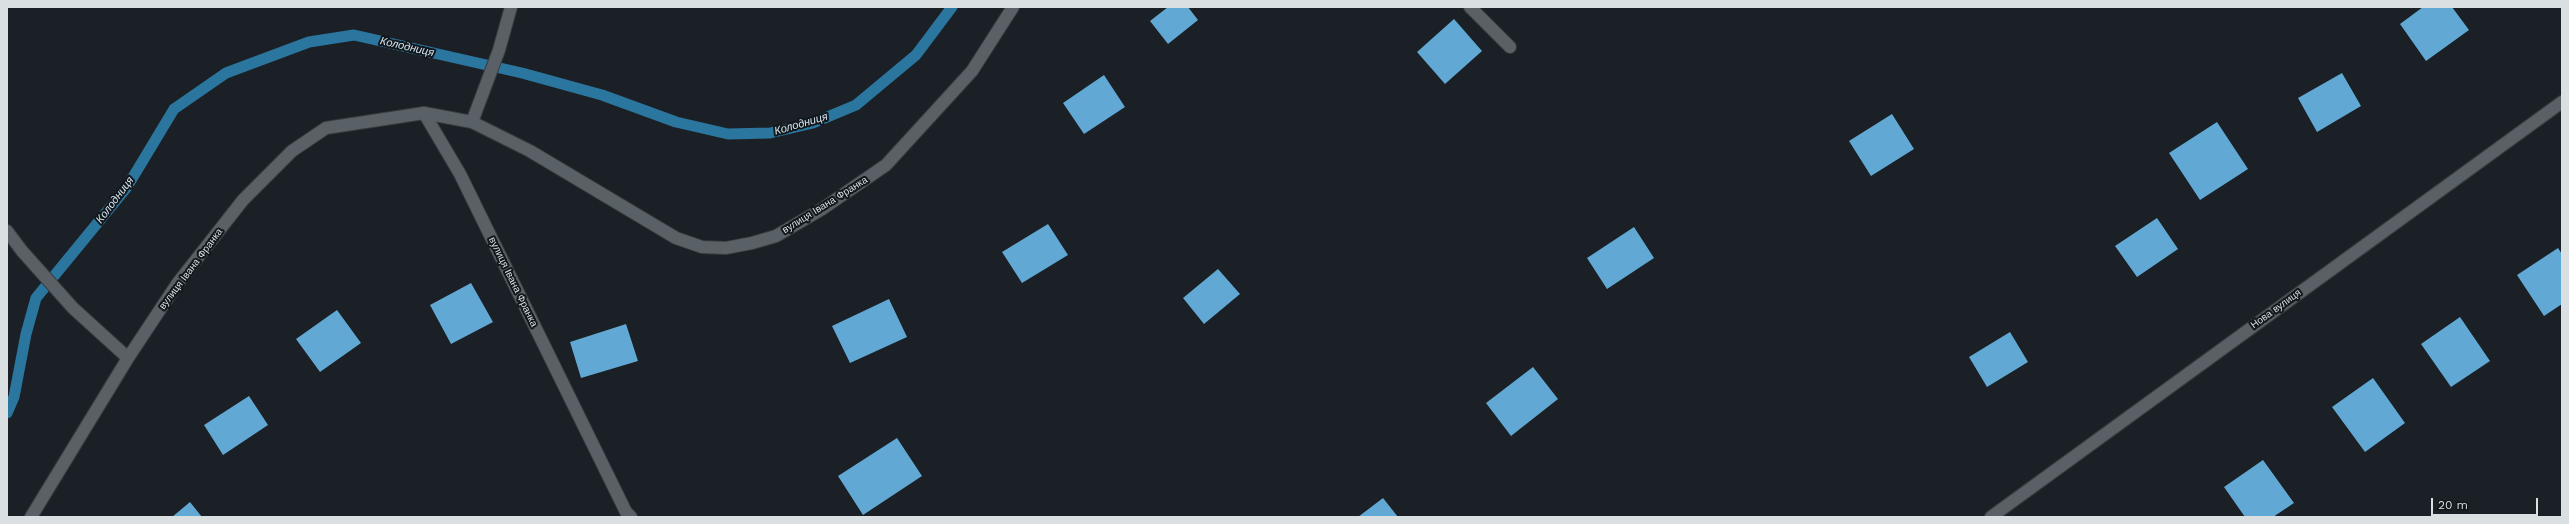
<!DOCTYPE html>
<html>
<head>
<meta charset="utf-8">
<style>
  body { margin:0 }
  #map { position:relative; width:2569px; height:524px; overflow:hidden; background:#1a2025; font-family:"Work Sans",sans-serif }
  canvas { display:block }
  .frame { position:absolute; inset:0; border:8px solid #dadfe2; pointer-events:none }
  .scale { position:absolute; left:2431px; top:498px; width:107px; height:18px; box-sizing:border-box; border:2px solid #dadfe2; border-top:0; padding-left:5px; font-size:12px; line-height:14px; white-space:nowrap; color:#dadfe2; -webkit-text-stroke:3px #11171b; paint-order:stroke }
</style>
</head>
<body>
<div id="map">
<canvas width="2569" height="524"></canvas>
<div class="frame"></div>
<div class="scale">20 m</div>
</div>
<script>
const c = document.querySelector('canvas').getContext('2d');
c.lineJoin = 'round';
const toPath = rows => new Path2D(rows.map(r => 'M' + r).join(''));
function stroke(path, color, width, dash) { c.strokeStyle = color; c.lineWidth = width; c.lineCap = dash ? 'butt' : 'round'; c.setLineDash(dash || []); c.stroke(path); }
function paint(path, color) { c.fillStyle = color; c.fill(path, 'evenodd'); }
function write(font, color, halo, rows, align = 'center') {
  c.font = font + ' "Work Sans",sans-serif'; c.lineWidth = 4; c.setLineDash([]); c.textBaseline = 'middle'; c.strokeStyle = halo; c.fillStyle = color; for (const [text, x, y, turn = 0] of rows) {
    c.save(); c.translate(x, y); c.rotate((+turn || 0) * Math.PI / 180); c.textAlign = isNaN(turn) ? turn : align; if (halo) c.strokeText(text, 0, 0); c.fillText(text, 0, 0); c.restore();
  }
}
stroke(toPath([
  [7,413,14,397,26,334,36,298,127,187,174,109,226,73,309,42,354,35,522,73,602,95,676,122,728,134,770,133,813,123,856,105,916,55,952,7]
]), '#2b769e', 11);
paint(toPath([
  [1168,7,1188,7,1198,20,1168,44,1150,21],
  [2423,7,2452,7,2469,30,2426,61,2400,24],
  [1454,19,1482,51,1445,84,1417,52],
  [2342,73,2361,106,2317,132,2298,98],
  [1104,75,1125,107,1084,134,1063,103],
  [1892,114,1914,149,1871,176,1849,141],
  [2217,122,2248,169,2200,200,2169,153],
  [2157,218,2178,249,2137,277,2115,246],
  [1048,224,1068,255,1022,283,1002,252],
  [1634,227,1654,258,1607,289,1587,258],
  [2558,248,2562,254,2562,304,2544,316,2517,275],
  [1218,269,1240,294,1204,324,1183,298],
  [471,283,493,322,451,344,430,305],
  [889,299,907,337,850,363,832,326],
  [337,310,361,343,320,372,296,339],
  [2460,317,2490,361,2451,387,2421,344],
  [626,324,638,361,581,378,570,342],
  [2010,332,2028,362,1987,387,1969,357],
  [1533,367,1558,399,1511,436,1486,403],
  [2373,378,2405,423,2365,452,2332,407],
  [249,396,268,425,223,455,204,425],
  [897,438,922,476,863,515,838,476],
  [2263,460,2294,503,2273,517,2245,517,2224,487],
  [1383,498,1398,517,1358,517],
  [190,502,202,517,172,517]
]), '#61a9d4');
const lane = toPath([
  [1470,7,1510,47],
  [424,113,460,174,626,512,631,517]
]);
const street = toPath([
  [472,122,499,50,511,7],
  [7,231,22,251,73,308,128,358],
  [31,517,128,358,177,284,243,200,292,151,326,128,424,113,472,122,530,151,676,238,702,247,726,248,752,243,776,236,822,209,886,165,972,71,1013,7],
  [1991,517,2562,102]
]);
stroke(lane, '#383d41', 14);
stroke(street, '#383d41', 14);
stroke(lane, '#5a6166', 12);
stroke(street, '#5a6166', 12);
write('10px', '#dadfe2', '#11171b', [
  ["вулиця Івана Франка",825,205,-32],
  ["вулиця Івана Франка",191,269,-53],
  ["вулиця Івана Франка",513,282,64],
  ["Нова вулиця",2276,309,-36]
]);
write('italic 11px', '#d3e5f1', '#11171b', [
  ["Колодниця",407,47,13],
  ["Колодниця",801,124,-16],
  ["Колодниця",115,200,-53]
]);
</script>
</body>
</html>
